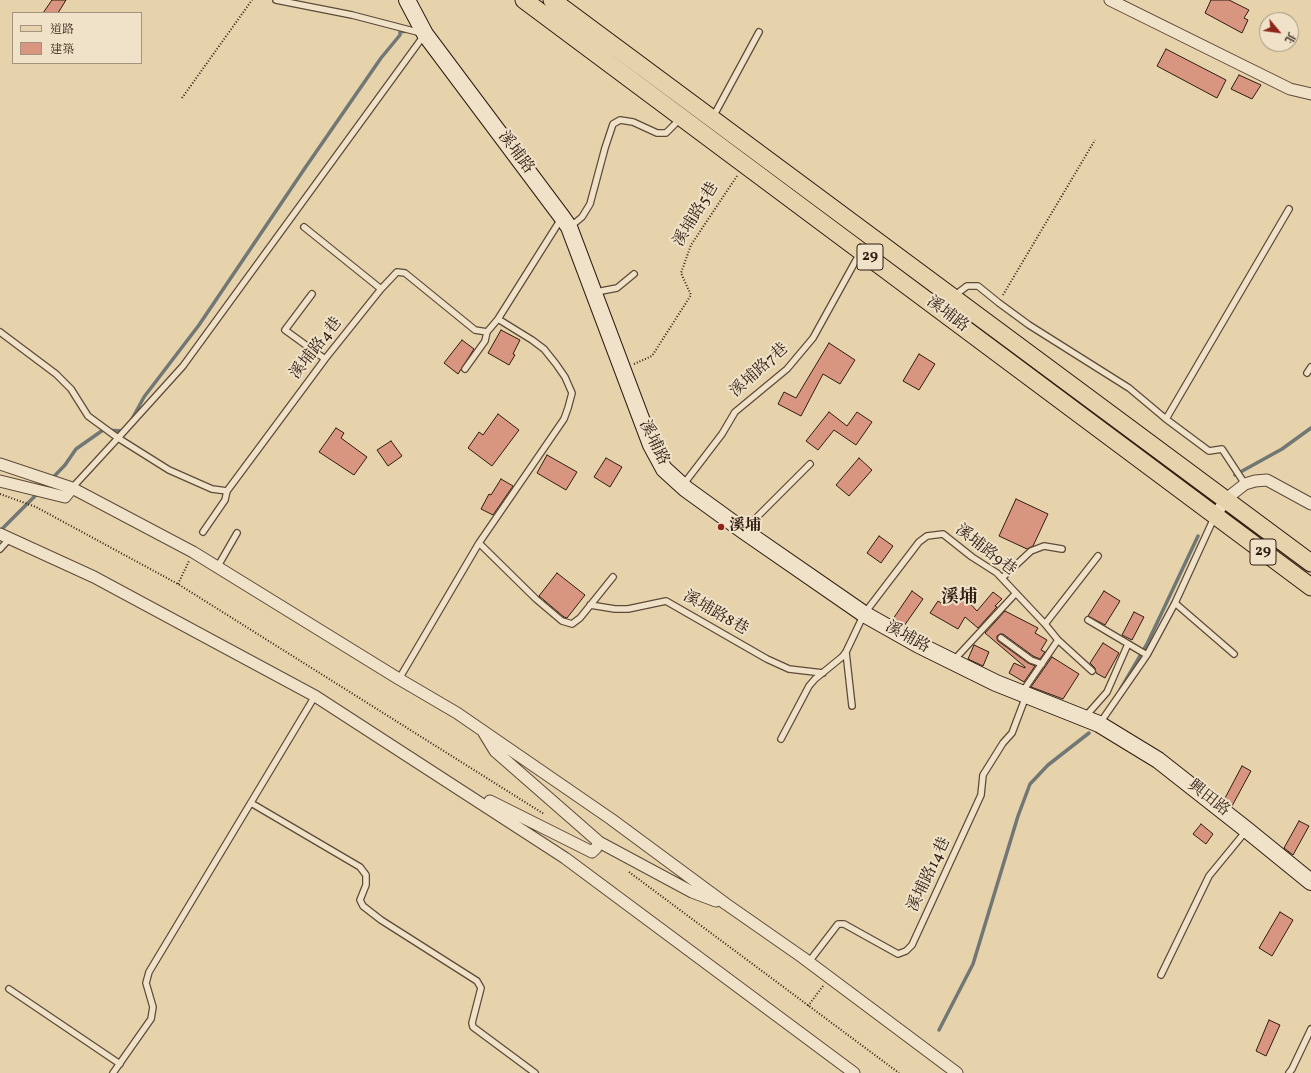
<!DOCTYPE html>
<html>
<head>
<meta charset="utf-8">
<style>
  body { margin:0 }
  #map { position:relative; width:1311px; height:1073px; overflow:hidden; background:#e6d3ac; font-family:Vollkorn,"Noto Serif TC",serif }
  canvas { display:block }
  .legend { position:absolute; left:12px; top:12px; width:130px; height:52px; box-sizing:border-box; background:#efe2c9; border:1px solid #a3937f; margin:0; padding:5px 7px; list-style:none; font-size:12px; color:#301c11 }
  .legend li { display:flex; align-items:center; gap:8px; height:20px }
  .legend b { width:20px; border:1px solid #a3937f }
  .north { position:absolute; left:1259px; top:12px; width:40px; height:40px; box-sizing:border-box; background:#efe2c9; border:1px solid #a3937f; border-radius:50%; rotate:119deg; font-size:11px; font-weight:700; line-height:16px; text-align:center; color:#301c11 }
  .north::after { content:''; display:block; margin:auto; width:14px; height:18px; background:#8f2418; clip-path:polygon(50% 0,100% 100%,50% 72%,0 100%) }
</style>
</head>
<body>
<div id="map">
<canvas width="1311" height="1073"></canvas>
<ul class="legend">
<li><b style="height:5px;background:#e6d3ac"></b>道路</li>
<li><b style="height:11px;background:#d8957f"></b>建築</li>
</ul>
<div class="north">北</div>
</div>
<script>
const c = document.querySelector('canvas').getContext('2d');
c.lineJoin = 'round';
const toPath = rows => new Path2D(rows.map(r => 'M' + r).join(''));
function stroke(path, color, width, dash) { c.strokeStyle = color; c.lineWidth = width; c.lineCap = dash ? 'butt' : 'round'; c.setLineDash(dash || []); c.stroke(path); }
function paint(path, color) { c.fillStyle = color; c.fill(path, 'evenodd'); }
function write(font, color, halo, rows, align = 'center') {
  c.font = font + ' Vollkorn,"Noto Serif TC",serif'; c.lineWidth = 4; c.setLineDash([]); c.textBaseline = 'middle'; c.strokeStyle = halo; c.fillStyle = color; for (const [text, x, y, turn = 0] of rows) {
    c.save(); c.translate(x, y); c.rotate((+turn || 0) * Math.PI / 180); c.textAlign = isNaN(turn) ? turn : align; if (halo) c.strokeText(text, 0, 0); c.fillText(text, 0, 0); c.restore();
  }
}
stroke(toPath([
  [132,419,144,397,199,325,305,168,381,58,400,35,400,32,408,31],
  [1235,475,1282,449,1311,428],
  [42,489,65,465,76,449,103,430,125,431],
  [0,531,38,493],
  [1120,690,1147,644,1198,536],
  [939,1030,973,964,1018,816,1030,784,1048,765,1089,733]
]), '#717774', 3.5);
const building = toPath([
  [52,0,66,0,58,13,43,13,52,0],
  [1211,0,1229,0,1249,10,1244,18,1248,20,1242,33,1205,13,1211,0],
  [1166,49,1226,80,1217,98,1157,66,1166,49],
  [1239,75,1261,85,1252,99,1231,89,1239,75],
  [501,330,520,340,513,354,515,355,509,365,488,353,501,330],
  [462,340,474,349,458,374,444,363,462,340],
  [829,343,855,360,840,384,823,374,801,416,778,404,784,392,796,398,829,343],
  [919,354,935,364,919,390,903,381,919,354],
  [829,412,847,426,857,412,872,422,856,445,834,430,818,450,806,441,829,412],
  [498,414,519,430,492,466,468,448,479,432,483,435,498,414],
  [336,428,344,433,341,438,367,457,354,475,319,452,336,428],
  [391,441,402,456,388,466,377,450,391,441],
  [547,455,577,472,566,490,537,473,547,455],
  [606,458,622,467,610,487,594,477,606,458],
  [859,458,872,470,849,496,836,485,859,458],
  [501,479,513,486,493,515,481,509,489,494,491,495,501,479],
  [1016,499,1048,514,1033,546,1027,549,999,536,1016,499],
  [879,536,893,546,881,563,867,553,879,536],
  [557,573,585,595,567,618,564,617,539,596,557,573],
  [956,588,977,611,993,592,1002,599,995,606,997,607,978,628,965,617,958,629,930,613,938,601,941,603,956,588],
  [912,591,923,599,904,626,893,619,912,591],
  [1104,591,1120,601,1105,625,1088,616,1104,591],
  [1005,611,1038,628,1035,633,1047,640,1041,650,1045,652,1040,659,1033,656,1003,634,1000,634,997,636,997,639,998,641,1028,663,1035,666,1024,682,1009,673,1014,663,1025,668,1025,667,985,633,1005,611],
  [1134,612,1144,617,1132,640,1122,635,1134,612],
  [1103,643,1119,653,1105,678,1096,673,1095,668,1090,663,1103,643],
  [974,645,989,652,983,666,968,659,974,645],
  [1052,657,1079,674,1063,699,1031,687,1052,657],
  [1242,766,1251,771,1232,806,1224,800,1242,766],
  [1299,821,1309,826,1293,855,1284,848,1299,821],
  [1201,824,1213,834,1206,844,1193,834,1201,824],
  [1280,912,1293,920,1272,956,1259,948,1280,912],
  [1269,1020,1280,1025,1266,1056,1256,1051,1269,1020]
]);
paint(building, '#d8957f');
stroke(building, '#301c11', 1);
const lane = toPath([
  [713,117,759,32],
  [304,227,381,289],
  [570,227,582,217,590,204,605,148,613,124,620,120,633,122,657,133,666,133,680,119],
  [596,292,617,288,634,274],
  [312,294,285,330,325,359],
  [954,296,967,286,978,286,999,303,1029,325,1129,388,1166,419,1209,451,1222,449,1245,484],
  [0,332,56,374,71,389,88,416,118,438,183,366,425,34,352,15,276,0],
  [465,369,485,341,487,332],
  [1307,373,1311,367],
  [1166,419,1289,209],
  [683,485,722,434,735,412,787,369,813,338,860,253],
  [72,488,118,438,169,470,212,489,227,491,325,359,381,289,397,272,405,273,475,330,487,332,498,319,561,219],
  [744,530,810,464],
  [203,532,225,500,227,491],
  [479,543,536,599,562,621,572,624,580,618,613,577],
  [0,549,10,538],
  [218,566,237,533],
  [1002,578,1031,551,1044,546,1062,549],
  [1175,603,1234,654],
  [590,605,615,609,628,609,666,601,767,659,789,669,823,673],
  [1088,620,1147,655],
  [1045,624,1098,556],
  [1001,638,1031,660,1042,664],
  [846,652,852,706],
  [954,660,1016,593],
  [399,679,479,543,564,419,568,408,572,393,565,377,556,364,544,349,532,340,498,319],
  [1023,691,1058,640],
  [1085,717,1107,692,1128,644],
  [1100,723,1147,655,1175,603,1214,518],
  [781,739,809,686,815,679,842,657,846,652,864,614,919,542,927,536,943,534,972,557,997,573,1045,624,1058,640,1092,671],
  [251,803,360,867,366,875,366,885,360,900,363,906,381,920,477,981,481,988,472,1023,473,1027,535,1073],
  [808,963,838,924,844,924,898,954,906,951,912,945,981,795,983,775,1003,743,1012,733,1026,696],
  [1161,975,1209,876,1246,831],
  [9,989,120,1064],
  [113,1073,151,1019,153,1007,146,983,149,972,315,696],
  [1289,1073,1292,1069,1311,1029]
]);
const street = toPath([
  [1110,0,1290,89,1311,94],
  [0,464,72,488,193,552,399,679,457,713,611,819,726,904,802,957,957,1073],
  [0,481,65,497,72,488],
  [1215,516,1226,499,1245,484,1255,481,1267,480,1311,504],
  [0,534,94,577,315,696,565,858,854,1073],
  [484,733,495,751,599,842,692,892,716,901],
  [490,801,592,852,596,848,599,842]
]);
const secondary = toPath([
  [407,0,425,34,562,217,569,227,651,445,664,469,686,489,744,531,864,614,919,645,996,683,1099,724,1158,760,1247,830,1311,882]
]);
const primary = toPath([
  [524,0,1311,587],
  [552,0,1311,563]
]);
stroke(lane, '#5e4a38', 8);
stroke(street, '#5e4a38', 13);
stroke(secondary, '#301c11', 18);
stroke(primary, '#301c11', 19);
stroke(toPath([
  [182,98,252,0],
  [1003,295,1095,140],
  [634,364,652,356,691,295,681,273,691,245,737,176],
  [0,494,36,507,178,584,544,814],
  [178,584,189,561],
  [629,872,899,1073],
  [808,1006,823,986]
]), '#301c11', 2, [1, 2]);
stroke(lane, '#efe2c9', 5.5);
stroke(street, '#efe2c9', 11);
stroke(secondary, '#efe2c9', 16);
stroke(primary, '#e6d3ac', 17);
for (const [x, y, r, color] of [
  [721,527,4,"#8f2418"]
]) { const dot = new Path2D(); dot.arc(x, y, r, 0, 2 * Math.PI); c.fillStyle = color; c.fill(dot); stroke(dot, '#efe2c9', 1.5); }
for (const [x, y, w] of [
  [870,257,26],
  [1263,552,26]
]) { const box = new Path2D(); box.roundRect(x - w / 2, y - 13, w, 26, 3); c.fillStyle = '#efe2c9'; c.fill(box); stroke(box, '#301c11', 1); }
write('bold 15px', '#301c11', null, [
  ["29",870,257],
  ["29",1263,552]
]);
write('16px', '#301c11', '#efe2c9', [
  ["溪埔路",515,153,53],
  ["溪埔路5巷",697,215,-59],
  ["溪埔路",947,315,37],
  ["溪埔路4巷",317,349,-52],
  ["溪埔路7巷",760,371,-42],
  ["溪埔路",653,443,64],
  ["溪埔路9巷",985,551,38],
  ["溪埔路8巷",715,614,30],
  ["溪埔路",907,638,29],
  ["興田路",1208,799,38],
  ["溪埔路14巷",930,875,-65]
]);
write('bold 16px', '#301c11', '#efe2c9', [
  ["溪埔",729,527]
], 'left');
write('bold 18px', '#301c11', '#efe2c9', [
  ["溪埔",959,599]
]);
</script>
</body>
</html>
